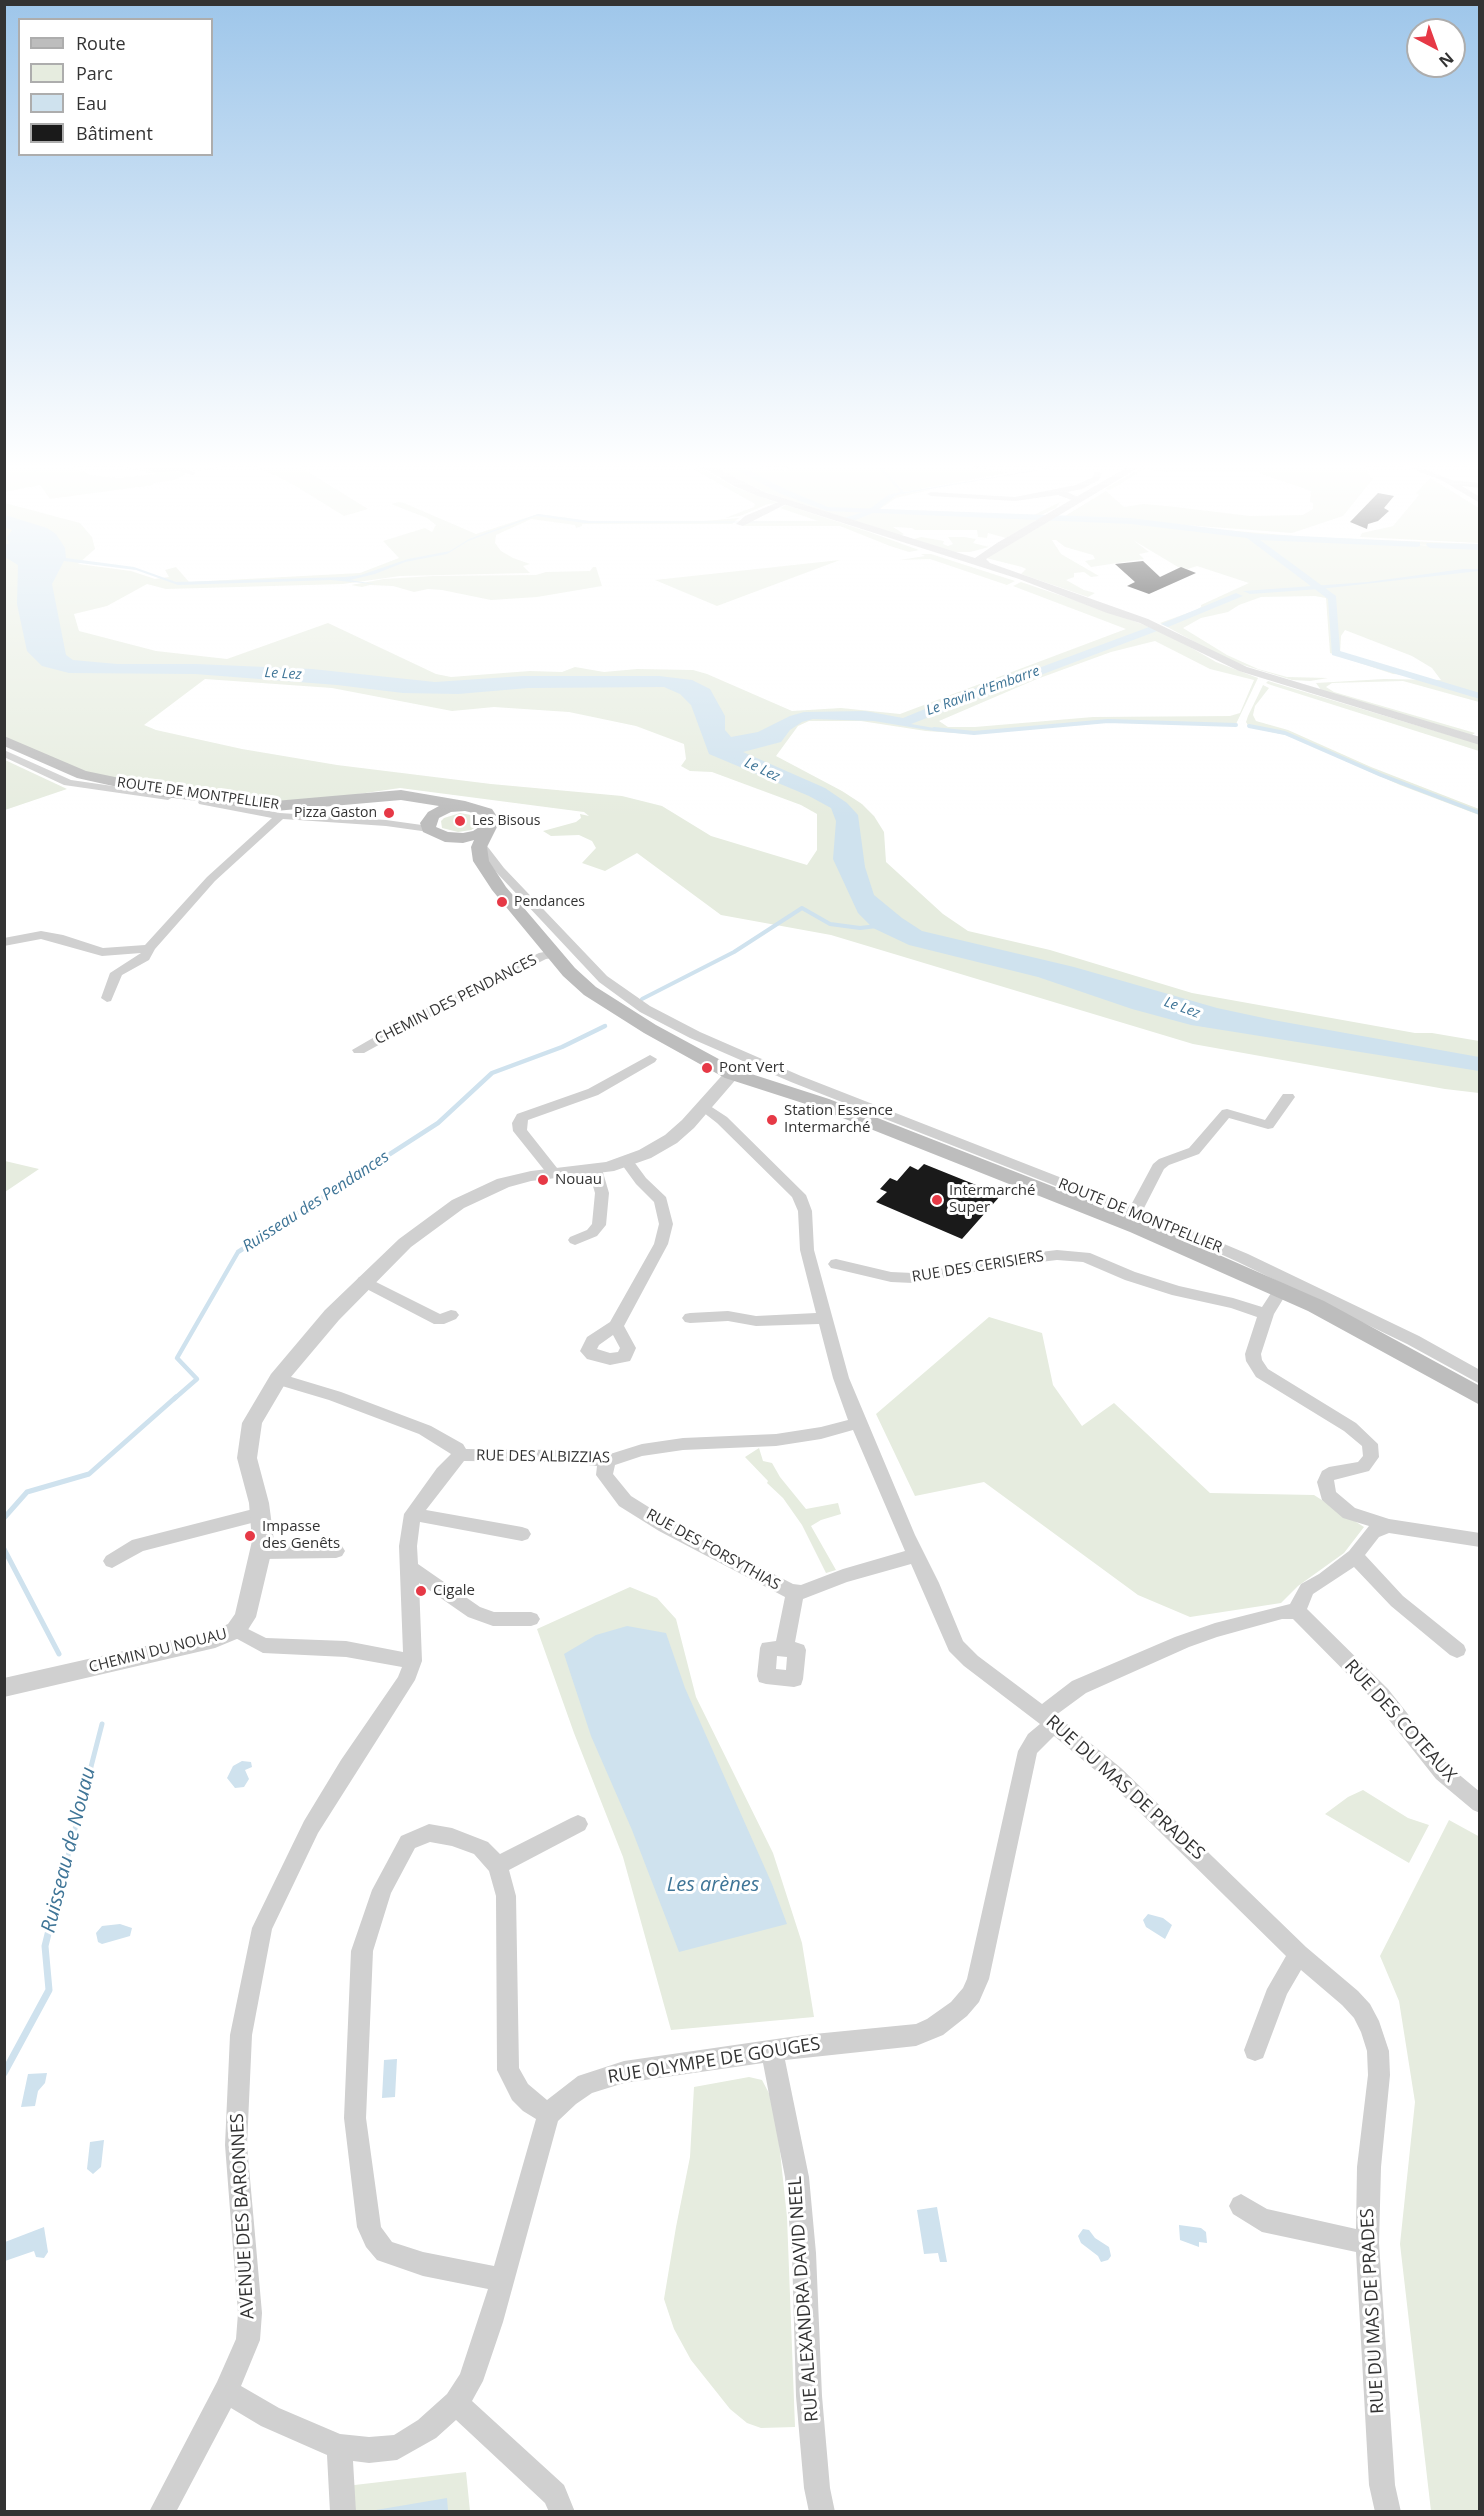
<!DOCTYPE html>
<html>
<head>
<meta charset="utf-8">
<style>
  body { margin:0 }
  #map { position:relative; width:1484px; height:2516px; overflow:hidden; background:#fff; font-family:"Open Sans",sans-serif }
  canvas { display:block }
  .frame { position:absolute; inset:0; border:6px solid #333; pointer-events:none }
  .legend { position:absolute; left:18px; top:18px; width:195px; height:138px; box-sizing:border-box; background:#fff; border:2px solid #adadad; margin:0; padding:8px 10px; list-style:none; font-size:18px; color:#333 }
  .legend li { display:flex; align-items:center; gap:12px; height:30px }
  .legend b { width:30px; border:2px solid #adadad }
  .north { position:absolute; left:1406px; top:18px; width:60px; height:60px; box-sizing:border-box; background:#fff; border:2px solid #adadad; border-radius:50%; rotate:139deg; font-size:16px; font-weight:700; line-height:24px; text-align:center; color:#333 }
  .north::after { content:''; display:block; margin:auto; width:21px; height:27px; background:#e63946; clip-path:polygon(50% 0,100% 100%,50% 72%,0 100%) }
</style>
</head>
<body>
<div id="map">
<canvas width="1484" height="2516"></canvas>
<div class="frame"></div>
<ul class="legend">
<li><b style="height:8px;background:#bdbdbd"></b>Route</li>
<li><b style="height:16px;background:#e6ecdf"></b>Parc</li>
<li><b style="height:16px;background:#cfe2ee"></b>Eau</li>
<li><b style="height:16px;background:#1a1a1a"></b>Bâtiment</li>
</ul>
<div class="north">N</div>
</div>
<script>
const c = document.querySelector('canvas').getContext('2d');
c.lineJoin = 'round';
function paint(path, color) { c.fillStyle = color; c.fill(path, 'evenodd'); }
const toPath = rows => new Path2D(rows.map(r => 'M' + r).join(''));
function stroke(path, color, width, dash) { c.strokeStyle = color; c.lineWidth = width; c.lineCap = dash ? 'butt' : 'round'; c.setLineDash(dash || []); c.stroke(path); }
function write(font, color, halo, rows, align = 'center') {
  c.font = font + ' "Open Sans",sans-serif'; c.lineWidth = 6; c.setLineDash([]); c.textBaseline = 'middle'; c.strokeStyle = halo; c.fillStyle = color; for (const [text, x, y, turn = 0] of rows) {
    c.save(); c.translate(x, y); c.rotate((+turn || 0) * Math.PI / 180); c.textAlign = isNaN(turn) ? turn : align; if (halo) c.strokeText(text, 0, 0); c.fillText(text, 0, 0); c.restore();
  }
}
paint(toPath([
  [4,465,69,465,91,475,119,478,155,474,117,465,228,465,200,471,186,470,187,473,175,480,153,483,153,485,50,499,40,485,5,492],
  [254,465,297,465,368,509,344,516,294,485],
  [686,465,696,465,734,487,778,503,768,504,740,516,725,518,754,507,755,504],
  [710,465,763,465,762,468,785,471,789,465,876,465,902,492,890,495,870,511,878,512,878,508,896,495,934,489,896,498,880,509,1034,515,1060,502,1056,508,1037,517,890,512,1038,519,1006,538,988,533,987,538,978,537,977,530,915,530,912,528,893,527,904,534,900,536,765,492],
  [880,465,964,465,1008,473,904,492],
  [1146,465,1362,465,1373,479,1343,516,1292,533,1065,516,1106,491,1124,507,1143,504,1167,506,1250,516,1303,515,1313,509,1313,503,1310,502,1311,491,1256,472,1167,472,1145,469,1110,490,1105,489],
  [1430,478,1479,508,1479,543,1360,537,1362,533,1393,526,1419,495,1416,493],
  [399,502,404,503,476,534,538,514,590,521,704,521,739,518,732,524,582,524,582,526,576,528,575,525,531,519,496,535,495,543,501,551,513,558,530,564,523,566,530,573,400,576,343,584,166,589,147,584,107,606,74,614,79,631,156,651,227,659,328,623,436,674,451,677,530,671,562,672,575,667,604,672,637,669,693,670,707,674,792,711,841,708,900,714,1126,629,1013,586,1021,582,1077,601,1142,624,1171,636,1216,662,1258,678,1236,724,1099,722,970,734,926,731,861,721,809,721,798,726,776,756,842,791,862,804,874,816,884,832,886,862,943,914,968,931,1050,950,1192,993,1415,1033,1432,1033,1479,1041,1479,1093,1445,1089,1193,1044,831,935,721,915,637,853,605,871,582,863,596,848,592,841,579,835,551,836,543,831,576,822,581,818,580,814,589,816,584,812,400,788,275,806,82,775,5,740,4,595,6,589,5,503,80,523,92,537,95,549,78,564,131,571,155,579,169,577,165,570,176,567,189,582,360,573,399,558,383,541,425,528,432,532,436,525,427,518,391,504],
  [1155,641,1210,669,1254,680,1240,713,1230,716,1093,717,975,727,948,727,939,721,1037,679,1111,652],
  [205,679,332,688,452,711,494,707,569,712,636,726,684,744,686,759,681,766,690,771,712,772,801,805,817,814,817,850,807,865,711,836,662,806,622,796,491,784,337,765,242,749,156,730,144,725],
  [786,505,869,532,919,550,909,552,890,546,840,526,744,526,746,521,818,521,780,508],
  [1052,519,1128,522,1308,537,1479,544,1479,547,1356,542,1479,548,1479,702,1403,681,1332,683,1326,687,1334,692,1475,733,1472,735,1321,690,1316,683,1384,679,1441,680,1432,668,1412,656,1345,630,1341,636,1340,654,1409,675,1393,674,1330,653,1326,598,1315,596,1261,597,1239,605,1228,612,1201,618,1183,628,1227,655,1258,669,1287,677,1328,678,1310,681,1292,680,1230,661,1160,623,1196,610,1201,607,1201,605,1249,583,1197,566,1188,569,1178,567,1133,540,1149,552,1139,554,1144,559,1091,567,1085,561,1095,559,1093,555,1065,547,1056,540,1052,540,1061,554,1099,576,1091,577,1084,572,1074,573,1074,577,1066,580,1084,590,1095,593,1088,597,1021,574,1026,569,1022,567,986,558],
  [921,537,944,541,943,544,948,546,953,544,948,537,964,537,976,539,973,543,989,547,970,552,948,552,911,540],
  [921,554,931,554,1015,581,1007,585,930,559,900,560,925,556],
  [840,560,717,606,655,580],
  [593,567,596,567,602,586,537,597,491,600,442,590,428,589,414,592,393,586,370,585,362,587,351,585,384,579,432,576,536,575,546,572,590,571],
  [1268,681,1479,744,1479,751,1271,685,1266,683],
  [1263,685,1269,688,1255,706,1253,715,1256,721,1288,730,1371,767,1479,809,1479,815,1400,785,1290,736,1249,727,1246,722,1248,716],
  [5,760,67,789,5,810],
  [460,813,476,816,480,822,479,825,471,830,458,832,442,828,441,821,444,818],
  [5,1161,39,1169,5,1192],
  [989,1317,1042,1333,1053,1385,1082,1426,1114,1403,1210,1493,1314,1495,1364,1527,1344,1553,1298,1586,1281,1603,1190,1617,1138,1595,984,1482,915,1496,876,1414],
  [759,1448,763,1461,772,1463,780,1477,806,1509,838,1503,841,1514,821,1520,811,1526,836,1570,826,1573,802,1525,783,1498,767,1483,768,1481,745,1457],
  [630,1587,657,1598,676,1619,696,1697,773,1853,802,1943,814,2017,671,2030,623,1857,574,1733,537,1629],
  [1363,1790,1408,1818,1429,1825,1409,1863,1325,1814,1348,1797],
  [1449,1820,1480,1837,1479,2512,1431,2511,1400,2244,1415,2102,1399,2001,1380,1956],
  [749,2077,762,2080,772,2099,779,2142,787,2217,795,2427,761,2428,747,2423,730,2409,691,2360,674,2329,664,2299,676,2227,690,2157,694,2087],
  [466,2472,470,2511,350,2511,346,2486]
]), '#e6ecdf');
paint(toPath([
  [875,465,880,465,904,492,1066,465,897,495,873,513,853,521,844,518,867,511,888,495,901,492],
  [538,514,589,521,841,522,585,523,536,516,468,541,447,554,405,562,375,574,350,580,375,584,373,584,331,580,178,585,136,570,64,561,52,584,66,655,73,660,117,664,196,664,312,669,435,682,523,676,659,676,692,680,710,689,725,716,725,730,731,737,758,732,790,716,804,712,865,711,903,718,986,684,1009,679,1149,627,1157,631,911,724,940,729,934,731,874,721,813,719,802,722,790,730,781,742,743,752,825,788,847,803,858,815,865,867,874,895,902,918,922,931,1074,967,1217,1008,1273,1020,1479,1057,1479,1071,1191,1025,1132,1009,1038,977,909,945,873,928,858,913,833,859,836,821,831,808,809,796,709,754,691,705,680,694,664,687,528,688,458,694,403,693,337,685,195,674,69,673,42,666,27,651,17,604,18,565,5,557,5,544,9,544,7,537,12,530,5,527,5,515,47,528,56,534,65,548,66,558,134,567,176,582,345,577,361,575,408,559,450,551,469,539],
  [1463,569,1479,569,1479,571,1320,589,1250,594,1243,591,1368,582],
  [1236,593,1243,596,1168,627,1161,624],
  [627,1626,666,1633,685,1688,772,1884,787,1924,679,1952,632,1830,591,1736,564,1654,596,1635],
  [242,1761,251,1762,252,1767,245,1770,249,1779,244,1787,235,1788,227,1778,233,1766],
  [1148,1914,1163,1918,1172,1925,1165,1939,1146,1927,1143,1920],
  [120,1924,132,1928,130,1936,102,1944,98,1942,96,1933,102,1926],
  [397,2059,395,2097,382,2098,384,2060],
  [47,2073,45,2083,38,2091,35,2106,21,2107,28,2074],
  [104,2140,101,2167,93,2174,87,2169,90,2142],
  [937,2207,947,2262,940,2262,938,2253,924,2254,917,2210],
  [1179,2225,1201,2228,1206,2232,1207,2243,1199,2242,1199,2247,1180,2240],
  [44,2227,48,2252,44,2258,36,2257,34,2251,5,2261,5,2242],
  [1083,2229,1089,2230,1095,2238,1109,2247,1111,2256,1108,2260,1101,2262,1098,2256,1081,2243,1078,2236],
  [447,2498,448,2511,370,2511]
]), '#cfe2ee');
stroke(toPath([
  [1249,726,1285,733,1381,775,1480,813],
  [934,729,974,733,1108,721,1236,725],
  [642,999,734,952,802,908,830,924,860,928,877,926]
]), '#cfe2ee', 4);
stroke(toPath([
  [174,1399,197,1379,177,1358,238,1252,438,1123,492,1073,562,1047,605,1026]
]), '#cfe2ee', 4.5);
stroke(toPath([
  [4,1518,27,1492,89,1474,176,1397],
  [4,1549,59,1654],
  [59,1891,102,1724]
]), '#cfe2ee', 5);
stroke(toPath([
  [4,2073,49,1990,45,1946,59,1890]
]), '#cfe2ee', 7);
paint(toPath([
  [32,465,40,465,41,470,34,472,32,465],
  [728,465,739,465,787,490,828,507,1131,518,1259,534,1420,542,1420,546,1417,547,1260,540,1336,596,1340,651,1480,693,1480,699,1332,655,1328,599,1247,538,1131,524,827,511,781,494,728,465],
  [1427,543,1480,544,1480,550,1430,548,1426,545,1427,543]
]), '#cfe2ee');
paint(toPath([
  [1378,493,1394,496,1384,508,1389,511,1378,521,1368,524,1367,529,1350,522],
  [1143,561,1160,577,1181,567,1196,573,1149,594,1127,586,1135,582,1115,564],
  [924,1164,1001,1195,962,1239,876,1202,887,1192,880,1189,890,1178,897,1181,910,1166,918,1170]
]), '#1a1a1a');
paint(toPath([
  [135,465,180,467,196,473,192,475,179,471,154,472,135,465],
  [1401,465,1414,465,1452,480,1480,483,1480,488,1462,486,1480,497,1480,503,1441,480,1401,465],
  [1095,471,1102,473,1099,480,1082,489,1067,492,1080,498,1081,500,1077,502,1058,495,1015,501,931,496,927,494,931,492,1015,497,1076,485,1093,477,1095,471],
  [783,500,790,502,743,526,736,524,745,516,783,500],
  [4,750,71,780,168,794,173,797,168,800,64,785,4,757,4,750],
  [203,799,280,813,386,820,429,826,435,829,429,832,386,826,283,819,215,881,155,949,149,960,122,975,111,1001,107,1002,101,998,110,973,141,953,102,956,41,939,4,946,4,938,41,931,63,935,103,948,145,945,207,877,272,818,199,804,198,802,203,799],
  [480,841,484,842,504,868,607,976,650,1006,700,1032,801,1076,1131,1205,1153,1164,1159,1159,1189,1148,1222,1110,1227,1109,1265,1120,1283,1094,1293,1094,1295,1097,1273,1128,1268,1129,1229,1118,1199,1154,1169,1165,1164,1169,1143,1210,1248,1254,1419,1336,1480,1370,1480,1384,1407,1344,1238,1262,1165,1229,791,1082,690,1038,640,1012,599,982,496,872,474,844,480,841],
  [554,950,558,951,558,957,546,959,426,1019,364,1053,354,1053,352,1050,416,1013,539,953,554,950],
  [650,1055,657,1059,655,1062,598,1095,528,1120,527,1130,561,1173,554,1178,549,1176,513,1131,512,1123,517,1114,588,1089,650,1055],
  [704,1102,727,1117,806,1195,812,1211,814,1250,849,1378,915,1535,939,1583,963,1641,978,1656,1042,1704,1072,1681,1175,1637,1215,1623,1290,1604,1301,1584,1319,1574,1349,1551,1369,1526,1343,1518,1322,1500,1317,1482,1322,1471,1329,1467,1358,1462,1363,1456,1362,1446,1344,1431,1256,1377,1246,1361,1245,1354,1257,1317,1231,1308,1172,1295,1125,1280,1083,1262,1057,1260,1007,1266,913,1283,891,1282,836,1269,831,1268,828,1264,831,1260,836,1259,891,1272,913,1273,1007,1256,1057,1250,1090,1253,1135,1272,1179,1286,1233,1298,1262,1307,1275,1287,1285,1287,1288,1291,1274,1314,1261,1354,1262,1360,1268,1369,1356,1423,1378,1444,1379,1457,1369,1471,1334,1480,1336,1492,1355,1508,1389,1519,1480,1533,1480,1547,1389,1533,1379,1537,1365,1555,1403,1596,1464,1645,1466,1650,1464,1655,1457,1658,1450,1655,1391,1606,1354,1567,1313,1594,1307,1609,1388,1689,1450,1767,1480,1792,1480,1813,1473,1810,1436,1779,1374,1701,1293,1619,1282,1619,1217,1637,1189,1647,1086,1693,1056,1715,1121,1768,1306,1947,1358,1991,1370,2004,1379,2021,1389,2051,1390,2075,1381,2167,1379,2243,1395,2485,1401,2512,1375,2512,1369,2485,1356,2252,1262,2232,1233,2214,1229,2206,1233,2198,1241,2194,1267,2209,1356,2229,1357,2167,1368,2075,1367,2051,1361,2032,1354,2018,1342,2005,1301,1970,1287,1994,1263,2058,1255,2061,1247,2058,1244,2050,1267,1989,1286,1956,1107,1780,1054,1736,1037,1753,989,1979,979,2002,967,2016,943,2035,916,2046,785,2060,809,2177,816,2253,822,2396,830,2488,835,2512,809,2512,804,2488,796,2396,792,2253,785,2177,763,2063,624,2083,592,2093,576,2104,558,2121,503,2322,483,2381,472,2401,564,2485,575,2512,549,2512,545,2503,456,2420,436,2438,397,2460,369,2463,353,2461,356,2512,330,2512,327,2455,261,2426,231,2408,176,2512,149,2512,217,2382,236,2339,238,2313,225,2145,230,2035,252,1928,304,1821,341,1760,398,1677,402,1667,346,1657,263,1653,230,1635,227,1630,230,1625,236,1623,266,1638,346,1641,403,1652,399,1546,404,1514,437,1468,451,1454,419,1434,329,1400,272,1383,270,1379,272,1375,278,1373,341,1392,431,1426,463,1444,466,1449,561,1450,607,1455,642,1444,683,1438,776,1434,821,1427,848,1420,833,1378,819,1324,756,1326,728,1321,690,1323,685,1322,682,1318,685,1314,690,1313,728,1311,756,1316,816,1313,800,1250,798,1211,792,1197,717,1123,699,1109,697,1106,704,1102],
  [853,1430,905,1551,843,1569,801,1585,793,1584,671,1521,631,1496,613,1474,615,1465,642,1456,683,1450,776,1446,821,1439,853,1430],
  [464,1461,561,1462,597,1466,596,1475,619,1506,659,1531,785,1597,776,1641,762,1643,760,1648,757,1676,759,1682,766,1684,794,1687,801,1685,803,1679,806,1650,804,1645,795,1642,803,1599,847,1582,911,1564,949,1651,964,1666,1040,1724,1028,1734,1018,1751,967,1979,963,1988,951,2002,927,2019,916,2024,804,2035,624,2061,578,2076,547,2100,528,2084,519,2068,516,1896,509,1870,585,1830,588,1824,585,1818,578,1815,571,1818,500,1854,488,1842,452,1828,429,1824,401,1836,372,1890,351,1951,344,2118,357,2227,366,2247,377,2260,423,2276,488,2289,460,2374,447,2394,418,2420,394,2435,369,2437,340,2434,279,2408,241,2386,260,2340,262,2313,247,2145,252,2035,272,1929,318,1833,415,1680,422,1661,419,1583,468,1617,493,1626,531,1626,537,1624,540,1619,537,1614,531,1612,494,1612,480,1607,418,1564,417,1546,420,1522,522,1541,528,1539,531,1534,528,1529,522,1527,426,1510,464,1461],
  [777,1656,787,1657,786,1670,776,1669,777,1656],
  [430,1842,452,1846,474,1854,489,1871,496,1896,497,2070,512,2100,523,2111,536,2119,494,2266,423,2252,392,2242,381,2227,366,2118,373,1951,391,1893,415,1848,430,1842],
  [627,1158,632,1159,646,1178,666,1197,673,1224,668,1244,624,1326,636,1348,632,1357,630,1361,610,1365,587,1359,580,1351,587,1337,610,1322,654,1244,659,1224,654,1202,636,1184,620,1162,627,1158],
  [613,1335,620,1348,618,1352,610,1353,597,1349,599,1345,613,1335],
  [595,1164,602,1169,609,1193,606,1225,597,1236,575,1245,570,1243,568,1240,570,1237,587,1230,592,1224,595,1193,588,1169,595,1164],
  [364,1276,440,1314,451,1310,456,1311,459,1315,456,1319,444,1324,434,1324,359,1285,356,1281,359,1277,364,1276],
  [261,1507,267,1509,270,1514,267,1519,143,1551,112,1568,106,1566,103,1561,106,1556,132,1540,261,1507],
  [336,1544,342,1546,345,1551,342,1556,336,1558,262,1559,256,1557,253,1552,256,1547,262,1545,336,1544]
]), '#d0d0d0');
paint(toPath([
  [699,465,711,465,764,492,975,558,997,543,1131,465,1143,465,986,559,990,563,1148,619,1247,667,1480,737,1480,745,1239,671,1140,623,1107,613,1019,579,758,496,734,486,699,465],
  [732,1069,738,1071,740,1074,738,1077,694,1128,677,1143,651,1158,614,1171,531,1181,509,1187,464,1208,411,1247,339,1320,285,1384,262,1423,257,1458,269,1503,274,1541,256,1617,244,1636,215,1648,4,1697,4,1678,212,1631,228,1624,235,1614,252,1541,249,1503,237,1458,242,1423,271,1374,325,1310,399,1239,452,1200,497,1179,531,1171,606,1162,639,1150,665,1135,682,1120,726,1071,732,1069]
]), '#d0d0d0');
paint(toPath([
  [4,736,86,771,158,786,275,801,401,790,465,801,492,809,500,821,487,847,489,861,506,887,575,968,596,987,656,1025,739,1070,829,1099,1144,1222,1324,1301,1480,1386,1480,1405,1308,1311,1130,1232,815,1107,725,1078,644,1033,584,995,563,976,492,890,473,861,471,847,474,840,463,843,445,842,423,832,420,823,428,812,439,806,401,800,275,811,158,796,77,778,4,746,4,736],
  [465,811,481,815,484,824,473,831,463,833,448,832,436,827,439,818,451,812,465,811]
]), '#bdbdbd');
const sky = c.createLinearGradient(0, 0, 0, 818);
sky.addColorStop(0, '#9ec6ea');
sky.addColorStop(0.57, '#fff');
sky.addColorStop(1, '#ffffff00');
c.fillStyle = sky;
c.fillRect(0, 0, 1484, 818);
for (const [x, y, r, color] of [
  [389,813,6,"#e63946"],
  [460,821,6,"#e63946"],
  [502,902,6,"#e63946"],
  [707,1068,6,"#e63946"],
  [772,1120,6,"#e63946"],
  [543,1180,6,"#e63946"],
  [937,1200,6,"#e63946"],
  [250,1536,6,"#e63946"],
  [421,1591,6,"#e63946"]
]) { const dot = new Path2D(); dot.arc(x, y, r, 0, 2 * Math.PI); c.fillStyle = color; c.fill(dot); stroke(dot, '#fff', 2); }
write('italic 14px', '#3f7597', '#fff', [
  ["Le Lez",283,674,3],
  ["Le Ravin d'Embarre",983,691,-20],
  ["Le Lez",762,770,25],
  ["Le Lez",1182,1008,20]
]);
write('14px', '#333', '#fff', [
  ["ROUTE DE MONTPELLIER",198,794,8]
]);
write('14px', '#333', '#fff', [
  ["Pizza Gaston",377,813,"right"],
  ["Les Bisous",472,821],
  ["Pendances",514,902]
], 'left');
write('15px', '#333', '#fff', [
  ["CHEMIN DES PENDANCES",456,1000,-27],
  ["ROUTE DE MONTPELLIER",1140,1216,22],
  ["RUE DES CERISIERS",978,1267,-9],
  ["RUE DES ALBIZZIAS",543,1457,1],
  ["RUE DES FORSYTHIAS",713,1550,29],
  ["CHEMIN DU NOUAU",158,1651,-14]
]);
write('15px', '#333', '#fff', [
  ["Pont Vert",719,1068],
  ["Station Essence",784,1111],
  ["Intermarché",784,1128],
  ["Nouau",555,1180],
  ["Intermarché",949,1191],
  ["Super",949,1208],
  ["Impasse",262,1527],
  ["des Genêts",262,1544],
  ["Cigale",433,1591]
], 'left');
write('italic 16px', '#3f7597', '#fff', [
  ["Ruisseau des Pendances",316,1202,-33]
]);
write('18px', '#333', '#fff', [
  ["RUE DES COTEAUX",1400,1721,48],
  ["RUE DU MAS DE PRADES",1125,1788,42],
  ["RUE OLYMPE DE GOUGES",714,2061,-9],
  ["AVENUE DES BARONNES",243,2216,-93],
  ["RUE ALEXANDRA DAVID NEEL",804,2299,-94],
  ["RUE DU MAS DE PRADES",1373,2311,-93]
]);
write('italic 20px', '#3f7597', '#fff', [
  ["Ruisseau de Nouau",69,1850,-76],
  ["Les arènes",713,1885]
]);
</script>
</body>
</html>
